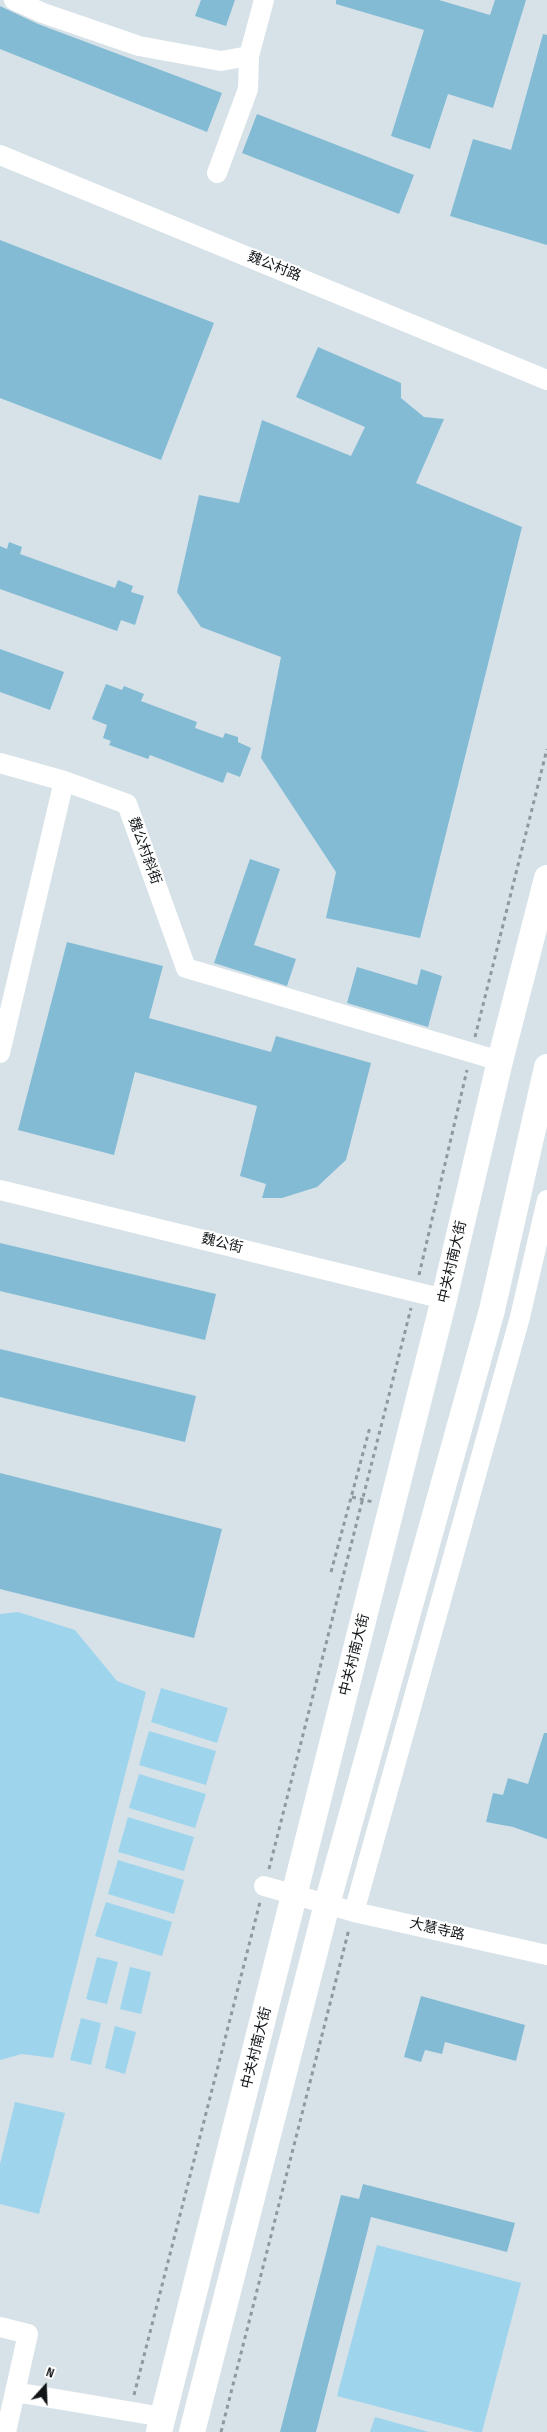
<!DOCTYPE html>
<html>
<head>
<meta charset="utf-8">
<style>
  body { margin:0 }
  #map { position:relative; width:547px; height:2432px; overflow:hidden; background:#d6e2e8; font-family:"Sofia Sans Condensed",sans-serif }
  canvas { display:block }
  .north { position:absolute; left:20px; top:2362px; width:50px; height:50px; -webkit-text-stroke:4px #fff; paint-order:stroke; rotate:20deg; font-size:14px; font-weight:700; line-height:20px; text-align:center; color:#111517 }
  .north::after { content:''; display:block; margin:auto; width:18px; height:22px; background:#111517; clip-path:polygon(50% 0,100% 100%,50% 72%,0 100%) }
</style>
</head>
<body>
<div id="map">
<canvas width="547" height="2432"></canvas>
<div class="north">N</div>
</div>
<script>
const c = document.querySelector('canvas').getContext('2d');
c.lineJoin = 'round';
function paint(path, color) { c.fillStyle = color; c.fill(path, 'evenodd'); }
const toPath = rows => new Path2D(rows.map(r => 'M' + r).join(''));
function stroke(path, color, width, dash) { c.strokeStyle = color; c.lineWidth = width; c.lineCap = dash ? 'butt' : 'round'; c.setLineDash(dash || []); c.stroke(path); }
function write(font, color, halo, rows, align = 'center') {
  c.font = font + ' "Sofia Sans Condensed","Noto Sans SC",sans-serif'; c.lineWidth = 4; c.setLineDash([]); c.textBaseline = 'middle'; c.strokeStyle = halo; c.fillStyle = color; for (const [text, x, y, turn = 0] of rows) {
    c.save(); c.translate(x, y); c.rotate((+turn || 0) * Math.PI / 180); c.textAlign = isNaN(turn) ? turn : align; if (halo) c.strokeText(text, 0, 0); c.fillText(text, 0, 0); c.restore();
  }
}
paint(toPath([
  [18,1612,75,1630,117,1681,146,1692,53,2058,22,2054,0,2060,0,1614],
  [161,1688,228,1708,217,1743,151,1722],
  [149,1731,216,1751,206,1785,139,1765],
  [139,1774,206,1794,195,1828,129,1808],
  [128,1817,194,1837,184,1871,118,1852],
  [118,1860,184,1880,174,1914,108,1894],
  [106,1902,172,1922,162,1956,95,1936],
  [97,1957,118,1962,107,2004,86,1999],
  [130,1967,151,1972,141,2014,120,2009],
  [81,2018,101,2023,91,2065,70,2060],
  [115,2026,136,2032,125,2074,105,2068],
  [15,2102,65,2113,39,2214,0,2204,0,2164],
  [377,2245,521,2283,482,2432,475,2432,337,2396],
  [375,2417,429,2432,370,2432]
]), '#9fd4ed');
paint(toPath([
  [201,0,235,0,226,26,195,16],
  [336,0,439,0,490,15,495,0,526,0,493,108,448,94,430,149,391,136,424,30,336,4],
  [0,6,38,24,222,93,207,132,0,49],
  [543,34,547,35,547,245,450,216,473,139,511,150],
  [257,114,414,175,399,214,242,153],
  [0,240,214,323,161,460,0,398],
  [318,347,401,383,401,398,424,417,444,419,416,483,522,527,420,938,326,918,336,872,261,758,281,657,201,627,177,592,199,495,239,503,262,420,351,456,365,427,296,397],
  [9,542,22,547,20,554,115,588,118,580,133,586,131,592,144,596,135,625,121,620,117,631,0,589,0,546,7,549],
  [0,649,64,672,50,710,0,692],
  [106,684,122,690,124,686,144,694,141,701,197,722,195,728,223,738,225,733,238,737,238,742,251,748,240,777,227,772,223,783,150,755,148,759,109,745,111,741,103,738,107,725,92,719],
  [250,859,280,869,254,945,296,959,287,986,214,963],
  [67,942,163,966,149,1018,271,1052,276,1036,371,1063,346,1160,317,1187,282,1198,262,1198,266,1184,240,1176,257,1106,135,1072,114,1155,18,1130],
  [357,967,417,985,421,969,442,976,428,1027,347,1003],
  [0,1243,216,1294,205,1340,0,1291],
  [0,1349,196,1396,185,1442,0,1397],
  [0,1473,222,1529,194,1638,0,1589],
  [544,1733,547,1733,547,1839,513,1827,486,1822,493,1793,503,1795,508,1778,528,1784],
  [421,1996,525,2025,516,2061,445,2042,442,2054,425,2050,421,2062,404,2057],
  [363,2184,515,2223,507,2252,371,2217,316,2432,280,2432,341,2195,359,2199]
]), '#83bbd5');
stroke(toPath([
  [475,1037,547,749],
  [419,1275,467,1070],
  [352,1497,373,1502],
  [331,1572,370,1427],
  [269,1869,411,1308],
  [134,2395,260,1902],
  [221,2432,349,1929]
]), '#8f989d', 3, [4, 4]);
stroke(toPath([
  [14,0,43,13,139,46,221,61,249,56],
  [0,155,547,380],
  [217,173,248,89,249,56,264,0],
  [0,763,64,781,127,804,186,968,500,1061],
  [0,1053,64,781],
  [0,1190,444,1299],
  [264,1886,354,1912,547,1955],
  [354,1912,520,1317,547,1200],
  [0,2327,28,2334,15,2392,163,2417],
  [6,2432,15,2392]
]), '#fff', 20);
stroke(toPath([
  [159,2432,444,1299,500,1061,547,878],
  [192,2432,327,1904,492,1310,547,1067]
]), '#fff', 26);
write('14px', '#111517', '#fff', [
  ["魏公村路",274,267,22],
  ["魏公村斜街",144,851,70],
  ["魏公街",222,1244,14],
  ["中关村南大街",453,1262,-77],
  ["中关村南大街",355,1655,-76],
  ["大慧寺路",437,1930,13],
  ["中关村南大街",257,2048,-76]
]);
</script>
</body>
</html>
